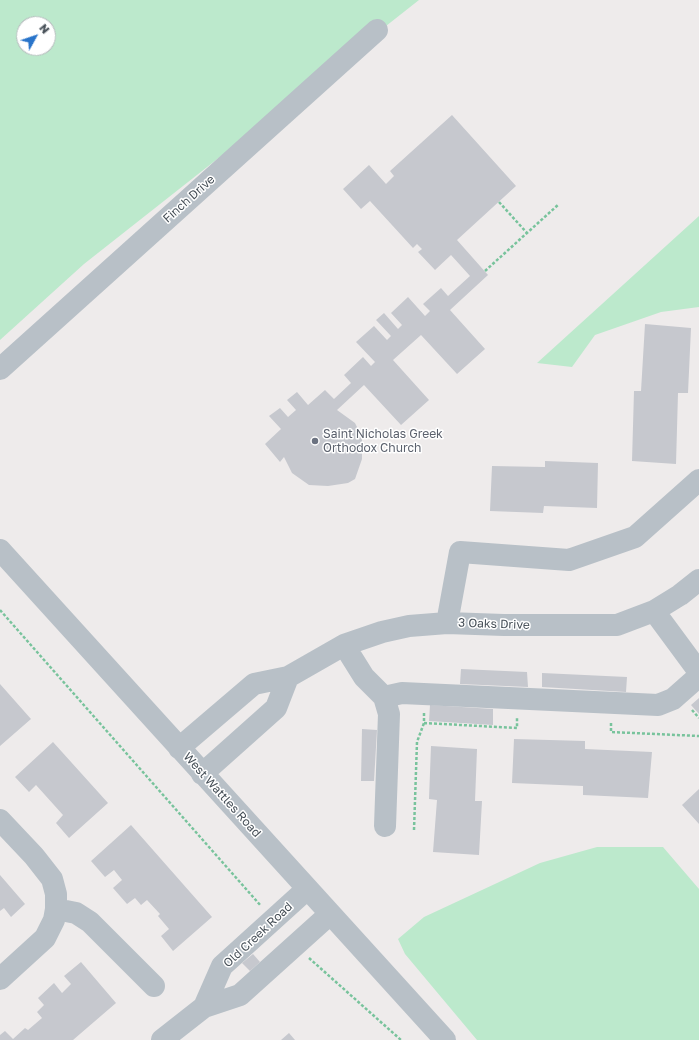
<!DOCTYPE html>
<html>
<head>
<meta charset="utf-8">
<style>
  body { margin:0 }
  #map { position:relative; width:699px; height:1040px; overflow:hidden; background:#eeebeb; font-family:"Golos Text",sans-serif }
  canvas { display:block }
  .north { position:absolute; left:16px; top:16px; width:40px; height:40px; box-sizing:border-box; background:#fff; border:1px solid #b5b9bc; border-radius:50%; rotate:50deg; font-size:11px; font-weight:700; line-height:16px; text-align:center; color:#464f57 }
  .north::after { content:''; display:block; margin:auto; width:14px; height:18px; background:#2974ca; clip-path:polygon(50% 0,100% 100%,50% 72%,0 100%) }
</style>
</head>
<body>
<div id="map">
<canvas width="699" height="1040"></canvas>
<div class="north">N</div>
</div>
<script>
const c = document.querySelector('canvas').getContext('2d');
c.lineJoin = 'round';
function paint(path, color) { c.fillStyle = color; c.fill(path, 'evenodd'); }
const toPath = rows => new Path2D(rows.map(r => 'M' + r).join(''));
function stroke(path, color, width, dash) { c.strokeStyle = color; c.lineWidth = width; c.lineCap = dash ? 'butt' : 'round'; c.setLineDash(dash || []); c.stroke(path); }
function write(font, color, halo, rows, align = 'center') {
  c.font = font + ' "Golos Text",sans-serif'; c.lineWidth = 3; c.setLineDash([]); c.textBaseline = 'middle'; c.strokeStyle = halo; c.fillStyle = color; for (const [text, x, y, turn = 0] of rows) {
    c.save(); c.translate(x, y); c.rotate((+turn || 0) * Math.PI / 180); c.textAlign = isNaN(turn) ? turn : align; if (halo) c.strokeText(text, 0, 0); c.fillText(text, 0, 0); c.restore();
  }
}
paint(toPath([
  [0,0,419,0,84,264,0,340],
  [24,24,48,24,48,48,24,48],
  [699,216,699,307,661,312,595,335,572,367,537,363],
  [597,847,663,847,699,889,699,1040,477,1040,405,954,398,939,424,917,540,863]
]), '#bce9cc');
paint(toPath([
  [452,115,516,186,457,240,488,275,450,310,485,349,457,374,421,335,393,360,429,400,401,425,364,385,337,410,355,423,362,437,362,459,355,479,348,483,328,486,309,485,292,473,284,457,280,462,265,444,281,429,269,416,280,408,288,417,296,410,287,400,297,392,308,405,325,390,334,399,351,383,344,375,363,357,371,366,375,362,356,342,374,326,387,340,391,336,376,320,384,313,398,329,402,325,391,313,408,297,425,316,430,311,423,304,441,288,448,296,470,276,451,255,435,270,418,252,422,249,417,244,413,248,370,201,361,209,343,189,369,165,386,184,394,176,390,171],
  [645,324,691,328,688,393,678,393,676,464,632,461,634,391,641,391],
  [545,461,598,463,597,508,544,506,543,513,490,511,492,466,545,467],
  [461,669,527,672,528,687,460,684],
  [542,673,627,677,626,692,542,687],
  [0,684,31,719,0,746],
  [699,698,699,714,691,705],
  [430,705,493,709,493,725,429,721],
  [362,729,377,730,374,781,361,781],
  [514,739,585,741,585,749,652,752,648,798,583,795,583,786,512,783],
  [53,742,108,803,69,838,56,823,63,815,36,785,29,792,15,777],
  [431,746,477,749,475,801,482,801,479,855,433,852,437,800,429,799],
  [699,789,699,824,682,805],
  [131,825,212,917,173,951,161,936,169,929,158,916,160,914,147,900,141,905,135,898,127,904,113,888,122,880,114,870,105,877,91,861],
  [0,875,25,904,11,917,4,908,0,911],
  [253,954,260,962,250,971,242,963],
  [81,962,116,1003,73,1040,0,1040,0,1035,5,1031,13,1039,25,1028,28,1030,42,1018,37,1012,44,1005,38,998,54,983,62,993,71,984,64,976],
  [289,1033,295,1040,281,1040]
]), '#c6c8ce');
stroke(toPath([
  [499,202,527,233],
  [485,271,559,204],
  [0,610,261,906],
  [692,710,699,718],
  [424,713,424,723,517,728,517,717],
  [611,723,611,732,699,736],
  [414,830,417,742,424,723],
  [309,958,401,1040]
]), '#78c39c', 2.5, [3, 2]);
stroke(toPath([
  [0,369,377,30],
  [0,550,445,1040],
  [654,611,699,672],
  [447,623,460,552,569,560,635,537,699,480],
  [344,645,364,677,384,697,402,693,658,705,673,699,699,676],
  [384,697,389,714,385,826],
  [179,748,254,684,288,677,344,645,382,632,409,626,447,623,504,625,617,625,654,611,680,595,699,580],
  [202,774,276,708,288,677],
  [0,820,34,856,52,879,56,894,56,909,54,920,45,938,0,979],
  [56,909,76,913,90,922,154,986],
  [204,1007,222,966,307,889],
  [162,1040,204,1007,240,995,330,914]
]), '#b8c0c7', 22);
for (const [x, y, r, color] of [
  [315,441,4,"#6b7280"]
]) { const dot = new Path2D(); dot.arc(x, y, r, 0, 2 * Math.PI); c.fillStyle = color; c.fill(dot); stroke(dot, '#fff', 1.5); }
write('12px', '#464f57', '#fff', [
  ["Finch Drive",189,199,-42],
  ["3 Oaks Drive",494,624,2],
  ["West Wattles Road",222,795,48],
  ["Old Creek Road",258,935,-43]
]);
write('12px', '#5b616d', '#fff', [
  ["Saint Nicholas Greek",323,434],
  ["Orthodox Church",323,448]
], 'left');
</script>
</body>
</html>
